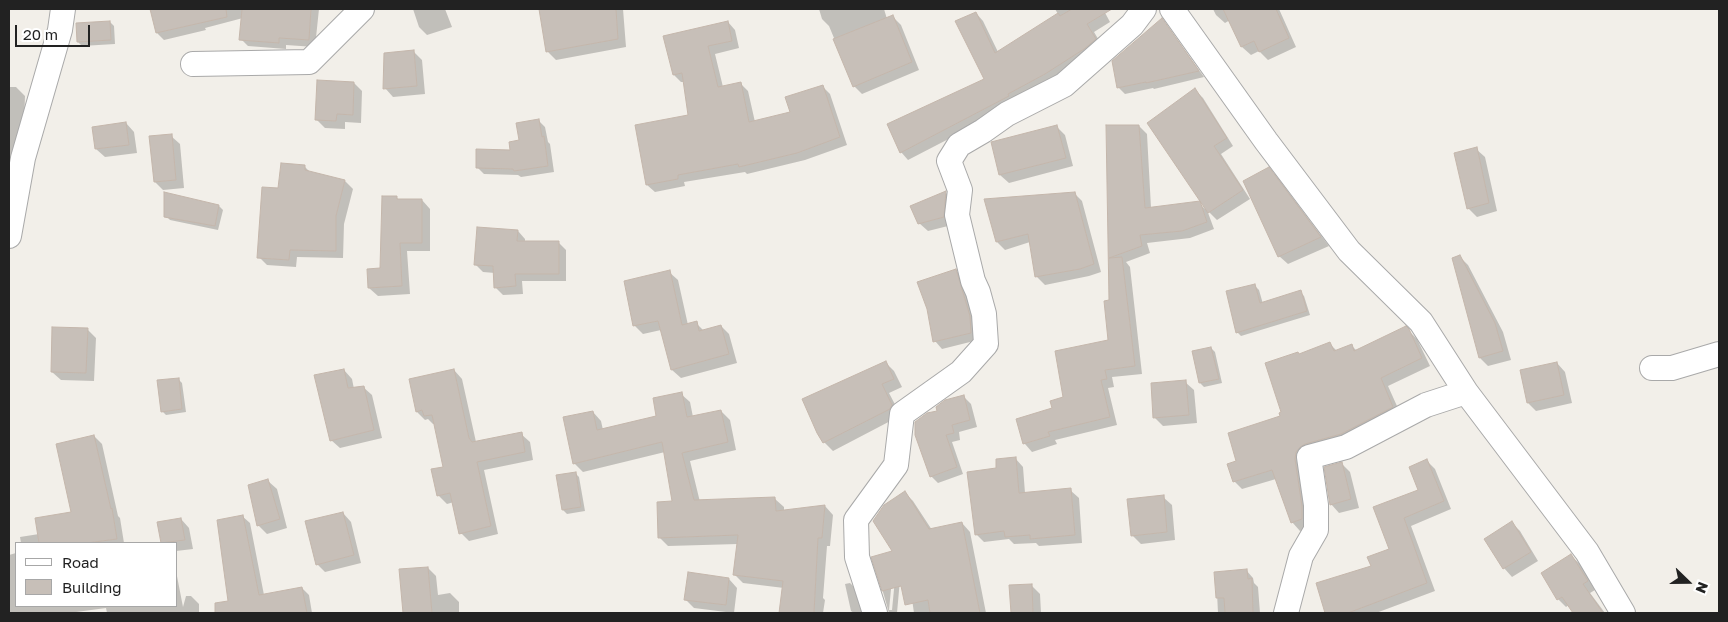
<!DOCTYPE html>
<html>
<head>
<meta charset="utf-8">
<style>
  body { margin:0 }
  #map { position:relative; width:1728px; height:622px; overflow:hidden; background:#f2efe9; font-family:"Golos Text",sans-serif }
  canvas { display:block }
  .frame { position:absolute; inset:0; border:10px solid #222; pointer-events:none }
  .legend { position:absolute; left:15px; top:542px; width:162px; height:65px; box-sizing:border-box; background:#fff; border:1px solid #a7a7a7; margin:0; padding:6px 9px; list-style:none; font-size:15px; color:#222 }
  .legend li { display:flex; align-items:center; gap:10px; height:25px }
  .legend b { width:25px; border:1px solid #a7a7a7 }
  .north { position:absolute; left:1663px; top:557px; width:50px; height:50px; -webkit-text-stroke:4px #fff; paint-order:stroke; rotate:112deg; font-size:14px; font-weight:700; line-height:20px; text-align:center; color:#222 }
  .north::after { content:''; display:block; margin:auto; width:18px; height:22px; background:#222; clip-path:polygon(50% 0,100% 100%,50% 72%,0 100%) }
  .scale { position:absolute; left:15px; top:25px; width:75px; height:22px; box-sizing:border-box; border:2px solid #222; border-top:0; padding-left:6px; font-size:15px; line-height:18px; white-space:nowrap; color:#222; -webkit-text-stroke:4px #fff; paint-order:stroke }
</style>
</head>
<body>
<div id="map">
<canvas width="1728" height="622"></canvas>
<div class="frame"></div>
<ul class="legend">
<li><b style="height:6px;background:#fff"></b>Road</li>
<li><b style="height:14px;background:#c7bfb8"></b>Building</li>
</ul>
<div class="north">N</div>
<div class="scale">20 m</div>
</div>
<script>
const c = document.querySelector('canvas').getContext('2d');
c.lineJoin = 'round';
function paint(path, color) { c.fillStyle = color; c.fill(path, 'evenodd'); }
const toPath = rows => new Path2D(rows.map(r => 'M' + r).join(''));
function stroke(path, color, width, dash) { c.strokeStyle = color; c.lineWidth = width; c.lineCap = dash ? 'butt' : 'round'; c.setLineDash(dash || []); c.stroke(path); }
paint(toPath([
  [152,9,319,9,315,47,286,45,286,49,248,46,241,39,243,18,205,28,206,30,164,40,157,33],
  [413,9,445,9,452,27,427,35,419,27],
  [540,9,623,9,626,47,556,60,548,52],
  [819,9,884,9,887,19,893,17,901,25,919,70,862,94,854,86,829,26,822,19],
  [1055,9,1103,9,1110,22,1094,32,1103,47,1016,104,908,160,901,152,986,80,976,13,983,21,998,52,1058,14],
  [1213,9,1279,9,1296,47,1268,60,1259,51,1251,55,1242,47,1230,20,1225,23,1216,15],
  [1162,20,1168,27,1204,77,1154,89,1153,88,1125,94,1118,87],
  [110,22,114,26,115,44,82,46,78,42],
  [728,22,735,30,739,48,715,54,723,87,741,84,748,91,755,122,791,113,822,86,830,94,847,145,805,160,747,174,745,172,684,182,685,186,655,192,647,185,690,116,684,82,681,82,674,75,665,37],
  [413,51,422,60,425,94,393,97,385,88],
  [354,83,362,91,361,123,345,122,345,129,325,128,316,119],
  [9,87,16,87,25,96,24,126,9,210],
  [1195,90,1203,98,1233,146,1221,154,1250,199,1217,220,1207,210,1214,229,1190,238,1147,243,1150,253,1126,262,1130,267,1142,374,1112,377,1114,387,1108,388,1117,425,1055,440,1057,444,1032,452,1025,444,1018,420,1053,409,1065,398,1110,341,1108,126,1139,126,1147,134,1151,208,1199,203,1205,209],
  [539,121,545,127,548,142,550,144,554,172,521,177,518,175,484,174,478,168,512,151],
  [126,123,134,132,137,153,105,157,96,149],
  [1056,126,1065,135,1073,166,1009,183,1000,175,992,143],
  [171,136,180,144,184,188,163,190,155,182],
  [1476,149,1485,157,1497,211,1477,217,1468,208],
  [304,166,311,173,345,181,353,189,344,224,343,258,297,257,296,267,267,265,259,257,279,190],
  [1268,169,1277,177,1329,246,1288,264,1279,256],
  [946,193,954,201,952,225,928,231,919,223],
  [1074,193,1082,201,1101,272,1089,276,1045,285,1037,277,1030,242,1005,250,997,242],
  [396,197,399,200,422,200,430,209,430,251,407,251,410,294,378,296,369,288,382,269],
  [219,206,223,210,218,230,170,220,166,216],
  [518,231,525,239,525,242,558,242,566,250,566,281,522,281,523,294,503,295,495,287,495,273,483,272,475,264],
  [1459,256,1468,265,1503,332,1511,360,1488,366,1480,358],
  [956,270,963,278,978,340,942,349,935,341],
  [669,272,678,280,688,325,696,323,704,331,721,326,729,334,737,363,681,378,672,370,661,330,643,334,634,325],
  [1255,286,1259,290,1263,304,1300,292,1304,296,1310,315,1241,336,1237,332],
  [1406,328,1417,339,1430,366,1388,386,1401,415,1313,452,1310,527,1300,531,1292,522,1276,479,1242,489,1234,481,1238,462,1282,416,1300,355,1330,344,1337,351,1351,345,1357,351],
  [87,329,96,338,94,381,61,380,52,372],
  [1211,348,1215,352,1222,383,1204,387,1200,383,1193,352],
  [886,363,894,371,902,387,889,393,900,414,898,417,833,451,824,442],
  [1557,363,1565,372,1572,403,1536,411,1528,403],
  [344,370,352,379,354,389,363,387,372,395,382,438,340,448,331,440],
  [454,370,462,379,476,442,521,434,530,442,533,460,484,470,498,534,469,541,461,533,454,502,447,504,438,495,444,467,435,424,433,424,428,419,425,420,417,412],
  [178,379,182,383,186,412,166,415,162,411],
  [1185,382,1194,390,1197,423,1163,426,1155,418],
  [681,394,690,402,693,417,721,411,730,420,736,450,690,461,700,502,775,499,784,507,784,512,825,506,833,515,830,546,827,546,823,598,825,600,823,613,781,613,784,588,743,583,735,575,738,544,668,546,660,538,674,502,665,452,583,472,574,463,593,412,601,421,603,430,658,417],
  [963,396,971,404,977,427,959,432,960,440,952,442,963,474,938,483,931,476,939,412],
  [94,436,102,444,118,516,120,518,124,543,21,543,20,537,39,534,73,513],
  [1015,458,1023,467,1025,493,1070,490,1079,498,1082,543,1039,546,1036,543,1014,544,1009,539,984,542,976,534,998,469],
  [1427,461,1435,469,1451,509,1411,526,1435,591,1376,613,1327,613,1318,583,1373,567,1390,550,1375,507,1420,490],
  [1342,464,1350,472,1359,508,1339,513,1331,504],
  [575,473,579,477,585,511,567,514,563,510,558,476],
  [268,481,277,489,287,528,267,534,258,525],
  [905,493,913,501,932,530,962,523,970,532,986,613,914,613,905,551,902,557,897,613,889,613,873,557,896,551],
  [894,558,897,558,892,610,889,610],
  [1163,497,1172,505,1175,540,1141,544,1132,535],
  [343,513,351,522,361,563,325,572,317,564],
  [242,516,250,523,264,595,302,588,309,595,312,613,231,613,218,521],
  [181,519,189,528,193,549,176,551,176,543,162,543,159,523],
  [1512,523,1520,531,1538,561,1512,577,1504,568],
  [16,553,16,606,176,606,176,571,183,607,186,596,191,596,199,604,199,613,107,613,106,608,69,613,9,613,9,555],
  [1571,556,1580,564,1595,590,1590,593,1605,613,1575,613,1569,605,1566,607,1558,599],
  [428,568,436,576,438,595,450,593,459,602,459,613,404,613,400,570],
  [1246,570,1253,578,1254,583,1258,587,1260,613,1218,613,1216,573],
  [729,579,737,588,734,613,694,608,686,600],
  [850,583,854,587,862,613,854,613,851,611,845,584],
  [1010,586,1032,586,1040,594,1041,613,1012,613]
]), '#0003');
const building = toPath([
  [150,9,226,9,227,17,156,33,150,9],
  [242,9,311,9,309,40,279,38,279,43,239,40,242,9],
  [539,9,616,9,618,39,546,52,539,9],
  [1072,9,1112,9,1087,24,1096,39,1084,49,1045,74,1008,94,1009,96,900,153,887,124,984,79,955,21,976,12,995,53,1058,13,1060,16,1072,9],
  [1223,9,1276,9,1289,38,1259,52,1254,41,1241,47,1223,9],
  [893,15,912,62,853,87,833,39,893,15],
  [1162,18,1199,71,1146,83,1146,82,1117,88,1112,61,1162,18],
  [110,21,111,40,77,42,76,23,110,21],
  [728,21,732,41,708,46,718,87,741,82,749,122,790,112,785,97,823,85,840,137,797,153,739,167,738,164,678,175,678,179,646,185,635,125,688,115,682,73,673,75,663,36,728,21],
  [414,50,417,86,383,89,384,53,414,50],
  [317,80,354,82,353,115,337,114,336,121,315,120,317,80],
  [1195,88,1227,138,1214,146,1243,190,1208,213,1147,123,1195,88],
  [539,119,542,137,544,136,548,166,514,171,513,169,476,168,476,149,510,150,509,142,519,140,516,123,539,119],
  [126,122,129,145,95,149,92,127,126,122],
  [1057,125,1066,158,999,175,991,142,1057,125],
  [1106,125,1139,125,1145,208,1200,201,1207,222,1182,231,1140,235,1142,246,1109,258,1122,257,1135,366,1105,370,1107,379,1101,380,1110,417,1048,432,1050,436,1023,444,1016,419,1052,408,1050,401,1063,397,1055,351,1108,340,1104,301,1109,300,1106,125],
  [172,134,176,180,154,182,149,136,172,134],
  [1477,147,1489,203,1467,209,1454,153,1477,147],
  [281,163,305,165,305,170,345,180,336,216,336,251,290,250,289,260,257,258,262,187,278,188,281,163],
  [1269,167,1321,237,1278,257,1243,181,1269,167],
  [946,191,944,217,918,224,910,206,946,191],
  [164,192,219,205,215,226,164,217,164,192],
  [1075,192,1094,264,1080,269,1035,277,1028,234,996,242,984,199,1075,192],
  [382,196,397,196,397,199,422,199,422,243,400,243,402,286,368,288,367,269,380,268,382,196],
  [477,227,518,230,517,241,559,241,559,274,515,274,516,286,494,288,493,266,474,265,477,227],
  [1460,255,1495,323,1503,351,1479,358,1452,258,1460,255],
  [956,269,970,316,971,333,933,342,927,309,917,282,956,269],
  [670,270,682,325,697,321,699,331,721,325,729,354,671,370,658,321,633,326,624,281,670,270],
  [1255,284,1260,303,1301,290,1307,311,1236,333,1226,291,1255,284],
  [1406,326,1409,329,1422,358,1381,378,1393,407,1341,434,1305,444,1300,447,1296,452,1295,459,1302,506,1302,519,1291,523,1272,470,1233,482,1227,464,1236,461,1228,433,1280,416,1279,413,1281,412,1265,363,1298,352,1299,354,1330,342,1334,351,1352,344,1354,351,1406,326],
  [52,327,88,328,86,373,51,372,52,327],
  [1211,347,1219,379,1199,383,1192,351,1211,347],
  [886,361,894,379,882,384,892,405,890,409,823,443,817,433,802,399,886,361],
  [1557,362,1564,395,1527,403,1520,370,1557,362],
  [344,369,348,388,364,386,374,430,330,441,314,375,344,369],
  [454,369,469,438,472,442,522,432,525,452,477,462,491,526,459,534,450,493,437,496,431,469,443,467,432,415,424,416,422,410,416,412,409,379,454,369],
  [179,378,182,409,161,412,157,380,179,378],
  [1186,380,1189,415,1153,418,1151,383,1186,380],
  [682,392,687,417,721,410,728,442,682,453,694,500,775,497,776,511,825,505,822,538,818,538,814,613,779,613,783,581,733,575,738,535,658,538,657,502,672,501,662,442,573,464,563,417,593,411,597,430,656,416,653,398,682,392],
  [964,395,970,420,952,425,954,433,946,435,957,467,930,477,915,435,915,422,927,413,937,411,936,407,945,400,964,395],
  [94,435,111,509,112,508,117,539,87,543,39,543,35,518,71,512,56,444,94,435],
  [1016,457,1019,493,1071,488,1075,535,1030,539,1030,535,1005,537,1004,531,975,535,967,472,996,468,996,459,1016,457],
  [1427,459,1444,501,1404,518,1427,583,1348,613,1325,613,1316,583,1371,566,1367,557,1389,549,1373,507,1418,490,1409,467,1427,459],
  [1342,462,1351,499,1330,505,1324,467,1342,462],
  [576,472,581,507,562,510,556,475,576,472],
  [268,479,280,519,257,526,248,485,268,479],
  [905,491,929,529,962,522,980,613,930,613,928,600,905,605,901,586,882,591,871,557,892,551,873,521,884,505,905,491],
  [1164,495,1167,532,1131,536,1127,499,1164,495],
  [343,512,354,555,316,565,305,521,343,512],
  [243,515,259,595,302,587,307,613,215,613,215,603,228,601,217,520,243,515],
  [181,518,185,540,161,543,157,522,181,518],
  [1512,521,1531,552,1503,569,1484,539,1512,521],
  [1571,554,1588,581,1583,584,1603,613,1573,613,1562,597,1557,600,1541,573,1571,554],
  [428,567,432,613,403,613,399,569,428,567],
  [1247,569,1248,579,1252,578,1253,613,1225,613,1224,598,1216,598,1214,572,1247,569],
  [688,572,729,578,726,605,684,600,688,572],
  [1032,584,1033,613,1011,613,1009,585,1032,584]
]);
paint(building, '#c7bfb8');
stroke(building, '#c4b6ab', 1);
const minor = toPath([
  [1172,9,1266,141,1349,251,1421,322,1466,392,1587,552,1623,613],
  [193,64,309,62,362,9],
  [9,236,23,158,60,30,63,9],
  [1652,368,1672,368,1719,354],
  [875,613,857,557,856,520,896,465,902,414,961,372,986,344,984,314,978,292,973,281,957,215,960,190,949,161,959,145,983,131,1007,114,1064,85,1132,25,1144,9],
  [1286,613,1301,556,1316,530,1316,505,1309,457,1346,447,1426,405,1466,392]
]);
stroke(minor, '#a9a9a9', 26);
stroke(minor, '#fff', 24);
</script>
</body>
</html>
